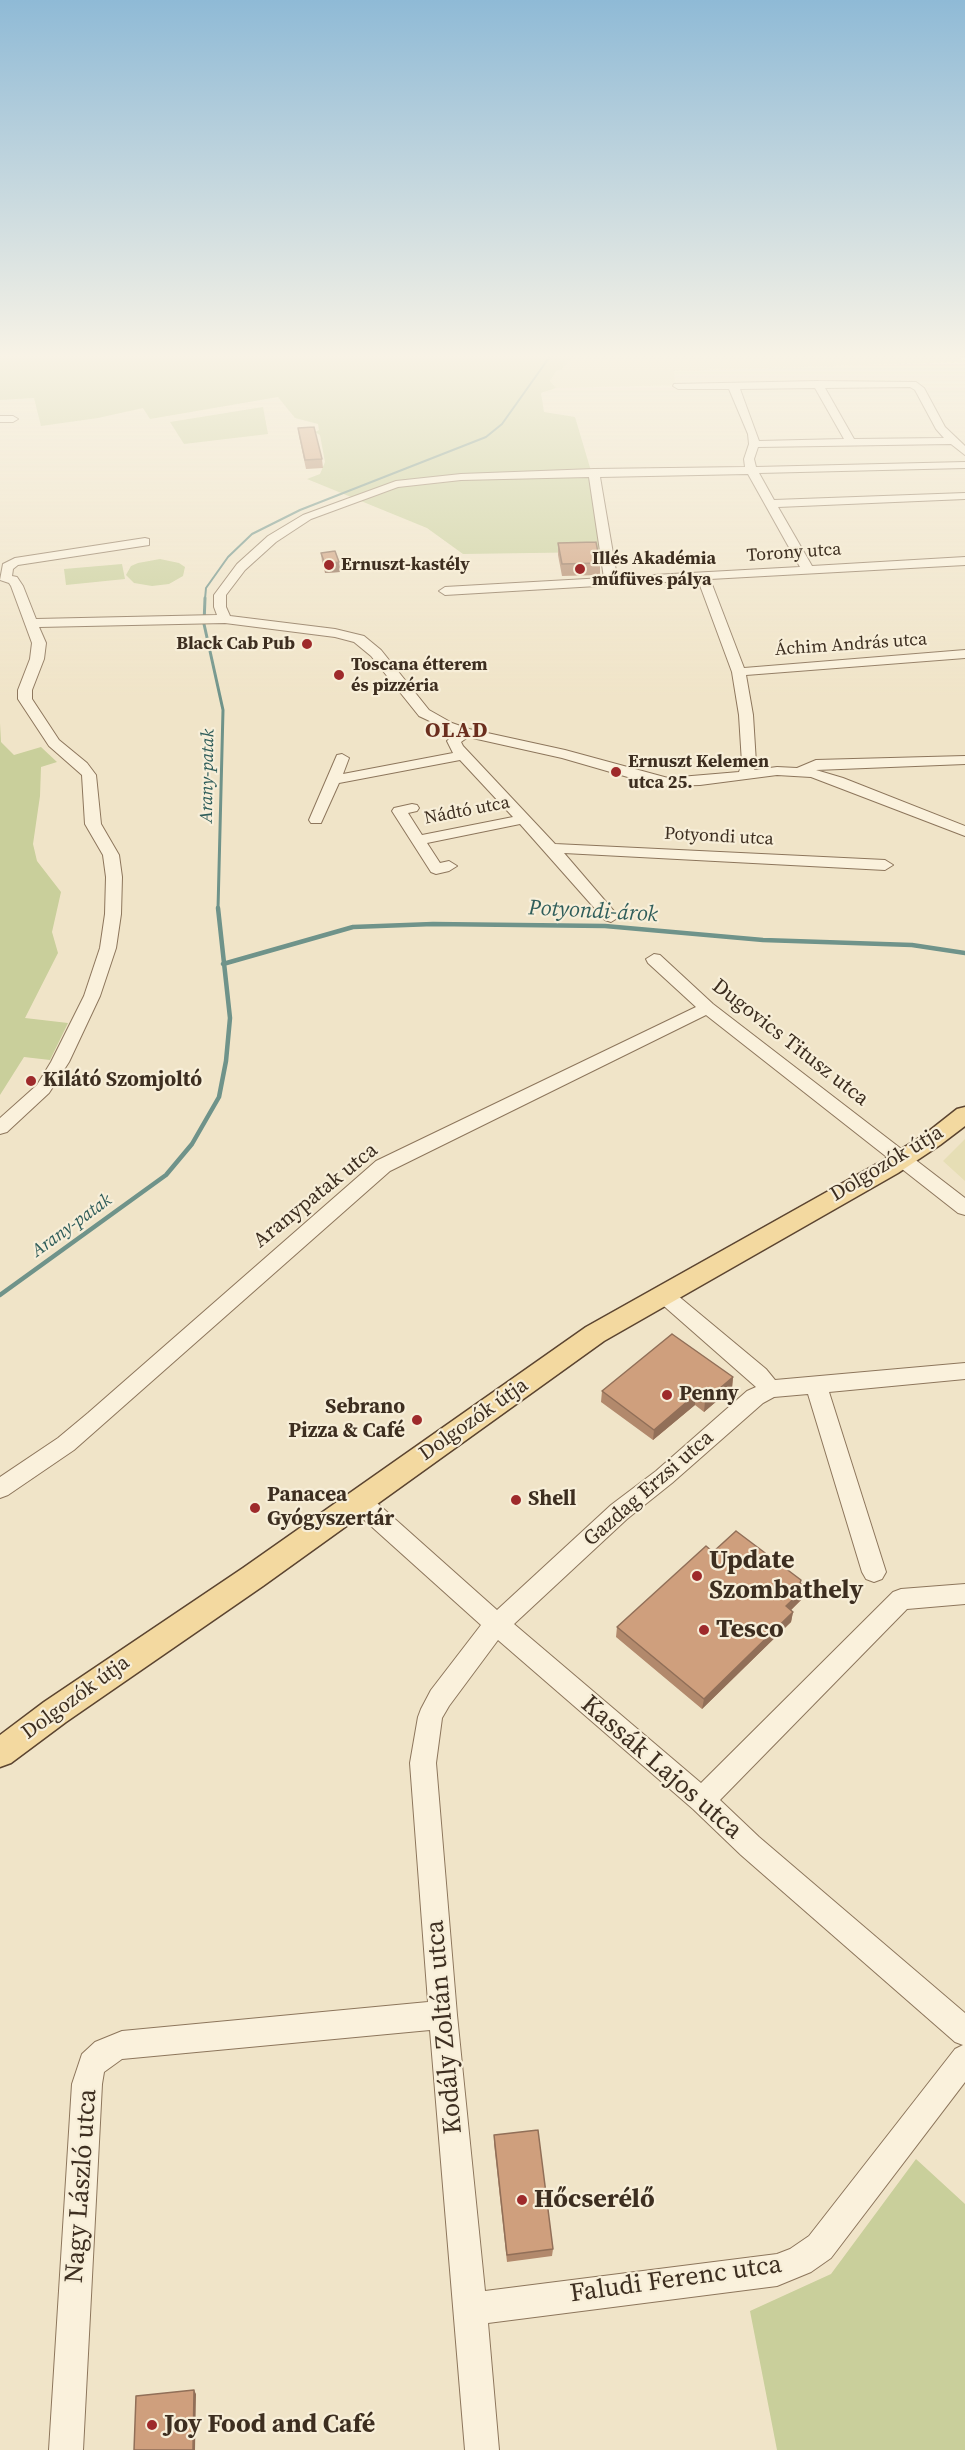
<!DOCTYPE html>
<html>
<head>
<meta charset="utf-8">
<style>
  body { margin:0 }
  canvas { display:block; background:#f0e4c8 }
</style>
</head>
<body>
<canvas width="965" height="2450"></canvas>
<script>
const c = document.querySelector('canvas').getContext('2d');
c.lineJoin = 'round';
function paint(path, color) { c.fillStyle = color; c.fill(path, 'evenodd'); }
const toPath = rows => new Path2D(rows.map(r => 'M' + r).join(''));
function stroke(path, color, width, dash) { c.strokeStyle = color; c.lineWidth = width; c.lineCap = dash ? 'butt' : 'round'; c.setLineDash(dash || []); c.stroke(path); }
function write(font, color, halo, rows, align = 'center') {
  c.font = font + ' "Source Serif 4",serif'; c.lineWidth = 4.5; c.setLineDash([]); c.textBaseline = 'middle'; c.strokeStyle = halo; c.fillStyle = color; for (const [text, x, y, turn = 0] of rows) {
    c.save(); c.translate(x, y); c.rotate((+turn || 0) * Math.PI / 180); c.textAlign = isNaN(turn) ? turn : align; if (halo) c.strokeText(text, 0, 0); c.fillText(text, 0, 0); c.restore();
  }
}
paint(toPath([
  [574,355,959,355,963,362,673,371,676,385,556,388,550,381,556,371,561,370],
  [965,1139,965,1181,943,1161]
]), '#e6deb5');
paint(toPath([
  [0,355,574,355,561,370,556,371,550,381,556,388,541,393,544,412,575,417,591,471,601,552,463,554,427,528,307,479,320,474,325,462,320,435,315,432,319,430,318,424,295,418,278,397,150,419,143,408,98,418,41,426,34,398,0,400],
  [263,407,268,434,184,444,170,422],
  [160,559,179,563,185,567,183,576,169,584,152,586,134,583,126,575,131,566,138,563],
  [122,564,125,579,66,585,64,569],
  [0,723,1,742,14,755,41,747,57,762,41,767,40,796,33,844,37,861,61,892,52,932,58,953,25,1018,68,1023,50,1060,24,1057,0,1095],
  [916,2159,965,2204,965,2450,777,2450,750,2311,831,2274]
]), '#c9cf9b');
stroke(toPath([
  [205,599,206,588,228,557,252,534,300,510,486,437,502,424,551,355]
]), '#6f938a', 2);
stroke(toPath([
  [205,598,204,624,223,710,218,909]
]), '#6f938a', 3);
stroke(toPath([
  [223,964,353,927,433,924,605,926,763,940,912,945,965,953],
  [0,1295,166,1175,192,1144,219,1097,226,1061,230,1018,218,908]
]), '#6f938a', 4.5);
const minor = toPath([
  [818,381,916,382,924,388,945,427,965,446,965,455,951,444,758,447,754,459,756,467,965,462,965,468,759,473,774,500,965,493,965,499,778,507,812,566,965,557,965,565,710,579,744,668,965,650,965,658,746,675,753,715,756,763,754,770,777,767,797,768,816,760,965,756,965,764,816,770,843,778,965,826,965,836,811,777,777,775,700,785,668,786,645,782,562,758,468,737,461,742,463,746,555,844,885,860,893,865,885,870,564,853,619,917,611,922,605,920,520,824,427,843,440,863,449,861,457,866,449,871,436,874,431,872,392,811,394,808,412,804,417,805,419,808,417,811,408,813,422,835,513,817,460,760,339,783,321,823,311,823,309,820,337,755,342,754,349,758,343,774,453,753,447,741,455,733,419,716,371,656,354,642,335,637,225,623,39,627,46,643,44,659,32,690,32,699,59,740,87,763,96,775,101,824,119,855,122,877,121,914,116,948,100,996,69,1062,49,1093,7,1132,0,1134,0,1118,37,1085,51,1062,84,996,100,948,105,914,106,877,103,855,85,824,82,775,49,746,18,699,18,690,30,659,32,643,11,586,9,583,0,580,3,564,15,558,145,538,149,539,149,545,18,565,13,569,12,576,17,577,23,586,36,619,217,615,214,607,214,595,237,564,268,536,303,515,396,481,461,474,594,469,745,467,744,459,749,444,748,434,729,389,678,389,673,386,674,384,818,381],
  [910,387,915,390,936,429,944,438,854,439,825,388,910,387],
  [815,388,844,439,759,441,740,389,815,388],
  [748,474,800,567,617,577,600,477,748,474],
  [589,477,604,578,445,587,439,591,445,595,698,580,732,672,739,715,742,763,739,772,668,778,565,750,469,729,452,723,429,710,381,650,364,636,335,629,230,616,226,607,226,595,245,570,276,542,311,519,398,487,461,480,589,477],
  [0,416,13,416,18,419,13,422,0,422,0,416],
  [654,954,660,955,713,1004,965,1198,965,1215,958,1213,706,1015,390,1171,74,1450,8,1495,0,1498,0,1477,58,1438,88,1413,376,1161,696,1007,648,963,646,959,654,954],
  [664,1288,671,1290,766,1369,775,1380,965,1363,965,1379,829,1392,886,1572,882,1579,874,1582,866,1579,862,1572,808,1394,774,1397,763,1403,672,1483,627,1519,514,1624,701,1783,893,1592,901,1589,965,1584,965,1604,907,1609,720,1800,759,1837,965,2013,965,2082,831,2258,811,2272,777,2286,488,2323,499,2450,465,2450,430,2030,122,2059,104,2072,102,2084,83,2450,49,2450,72,2084,82,2054,95,2042,122,2031,428,2002,410,1763,418,1717,421,1709,431,1690,481,1625,352,1509,349,1502,352,1495,360,1493,368,1495,497,1610,611,1505,656,1471,747,1391,756,1387,657,1300,654,1295,657,1290,664,1288],
  [498,1640,693,1809,741,1855,955,2042,963,2045,955,2049,809,2236,790,2249,777,2254,485,2291,457,2015,436,1763,442,1718,449,1706,498,1640]
]);
const major = toPath([
  [965,1107,965,1126,940,1145,898,1173,604,1341,263,1586,66,1722,11,1763,0,1767,0,1735,44,1702,243,1568,586,1327,882,1161,924,1135,957,1109,965,1107]
]);
stroke(minor, '#8d765c', 2);
stroke(major, '#5b4430', 3);
paint(minor, '#faf1dc');
paint(major, '#f3d9a0');
paint(toPath([
  [298,428,322,459,323,468,306,469,299,436],
  [558,543,600,563,600,575,562,576,558,555],
  [321,553,339,562,340,572,325,573,322,562],
  [733,1377,732,1388,704,1412,695,1405,653,1440,601,1402,602,1391],
  [713,1552,801,1580,801,1583,806,1587,803,1598,791,1610,793,1612,791,1622,702,1709,616,1637,617,1627],
  [494,2135,553,2249,552,2256,507,2262,494,2143]
]), '#b2896c');
paint(toPath([
  [339,562,340,572,325,573,325,564],
  [733,1377,732,1388,704,1412,705,1401],
  [696,1394,695,1405,653,1440,654,1430],
  [806,1587,803,1598,784,1617,786,1606],
  [793,1612,791,1622,702,1709,704,1699],
  [194,2390,196,2394,195,2450,193,2450]
]), '#916f58');
const building = toPath([
  [314,427,322,459,305,460,298,428,314,427],
  [596,542,600,563,562,564,558,543,596,542],
  [335,551,339,562,325,564,321,553,335,551],
  [672,1334,733,1377,705,1401,696,1394,654,1430,602,1391,672,1334],
  [736,1531,801,1580,800,1583,806,1587,786,1606,793,1612,704,1699,617,1627,706,1546,713,1552,736,1531],
  [538,2130,553,2249,507,2255,494,2135,538,2130],
  [194,2390,193,2450,134,2450,136,2396,194,2390]
]);
paint(building, '#cf9f7d');
stroke(building, '#916f58', 1.5);
const sky = c.createLinearGradient(0, 0, 0, 698);
sky.addColorStop(0, '#8fbad6');
sky.addColorStop(0.51, '#f8f3e6');
sky.addColorStop(1, '#f8f3e600');
c.fillStyle = sky;
c.fillRect(0, 0, 965, 698);
for (const [x, y, r, color] of [
  [329,565,6,"#9e2a2b"],
  [580,569,6,"#9e2a2b"],
  [307,644,6,"#9e2a2b"],
  [339,675,6,"#9e2a2b"],
  [616,772,6,"#9e2a2b"],
  [31,1081,6,"#9e2a2b"],
  [667,1395,6,"#9e2a2b"],
  [417,1420,6,"#9e2a2b"],
  [516,1500,6,"#9e2a2b"],
  [255,1508,6,"#9e2a2b"],
  [697,1576,6,"#9e2a2b"],
  [704,1630,6,"#9e2a2b"],
  [522,2200,6,"#9e2a2b"],
  [152,2425,6,"#9e2a2b"]
]) { const dot = new Path2D(); dot.arc(x, y, r, 0, 2 * Math.PI); c.fillStyle = color; c.fill(dot); stroke(dot, '#f7eed8', 2); }
write('18px', '#3d2e20', '#f7eed8', [
  ["Torony utca",794,553,-4],
  ["Áchim András utca",851,645,-4],
  ["Nádtó utca",467,811,-11],
  ["Potyondi utca",719,837,3]
]);
write('bold 18px', '#3d2e20', '#f7eed8', [
  ["Illés Akadémia",592,559],
  ["műfüves pálya",592,580],
  ["Ernuszt-kastély",341,565],
  ["Black Cab Pub",295,644,"right"],
  ["Toscana étterem",351,665],
  ["és pizzéria",351,686],
  ["Ernuszt Kelemen",628,762],
  ["utca 25.",628,783]
], 'left');
write('italic 18px', '#2f5d5a', '#f7eed8', [
  ["Arany-patak",208,776,-89],
  ["Arany-patak",72,1226,-36]
]);
write('21px', '#3d2e20', '#f7eed8', [
  ["Dugovics Titusz utca",790,1043,38],
  ["Dolgozók útja",887,1164,-31],
  ["Aranypatak utca",316,1196,-39],
  ["Dolgozók útja",474,1420,-35],
  ["Gazdag Erzsi utca",649,1489,-41],
  ["Dolgozók útja",76,1698,-36]
]);
write('bold 21px', '#3d2e20', '#f7eed8', [
  ["Kilátó Szomjoltó",43,1081],
  ["Penny",679,1395],
  ["Sebrano",405,1408,"right"],
  ["Pizza & Café",405,1432,"right"],
  ["Panacea",267,1496],
  ["Gyógyszertár",267,1520],
  ["Shell",528,1500]
], 'left');
c.letterSpacing = '1.5px';
write('bold 22px', '#6b2e1e', '#f7eed8', [
  ["OLAD",457,731]
]);
c.letterSpacing = '0px';
write('italic 22px', '#2f5d5a', '#f7eed8', [
  ["Potyondi-árok",593,912,3]
]);
write('bold 26px', '#3d2e20', '#f7eed8', [
  ["Update",709,1561],
  ["Szombathely",709,1591],
  ["Tesco",716,1630],
  ["Hőcserélő",534,2200],
  ["Joy Food and Café",164,2425]
], 'left');
write('26px', '#3d2e20', '#f7eed8', [
  ["Kassák Lajos utca",661,1768,41],
  ["Kodály Zoltán utca",445,2027,-95],
  ["Nagy László utca",82,2186,-86],
  ["Faludi Ferenc utca",676,2280,-8]
]);
</script>
</body>
</html>
